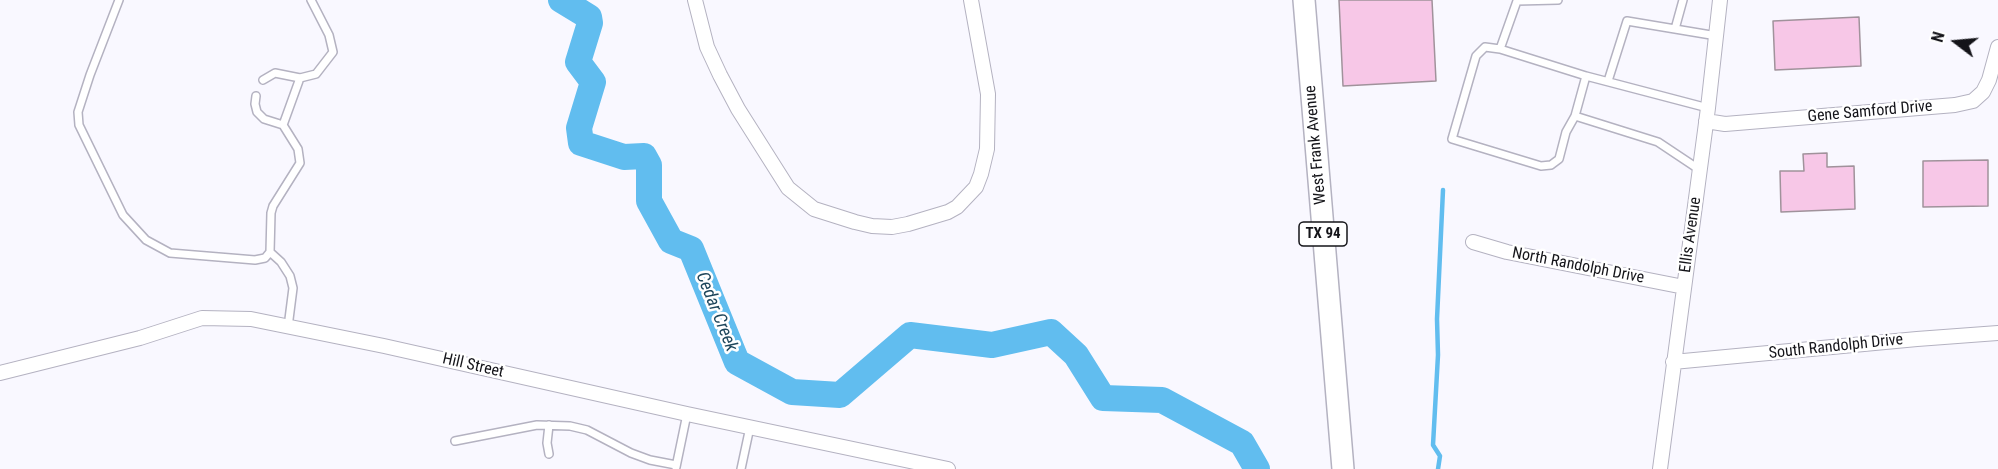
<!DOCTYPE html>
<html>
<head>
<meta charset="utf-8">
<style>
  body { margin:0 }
  #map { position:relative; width:1998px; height:469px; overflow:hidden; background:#f9f8ff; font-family:"Roboto Condensed",sans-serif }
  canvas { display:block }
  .north { position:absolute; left:1926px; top:12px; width:60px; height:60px; -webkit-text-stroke:4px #fff; paint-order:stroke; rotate:286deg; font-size:16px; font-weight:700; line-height:24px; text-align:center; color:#141419 }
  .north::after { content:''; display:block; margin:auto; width:21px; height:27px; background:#141419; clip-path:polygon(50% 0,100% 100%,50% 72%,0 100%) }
</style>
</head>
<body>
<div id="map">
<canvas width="1998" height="469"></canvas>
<div class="north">N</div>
</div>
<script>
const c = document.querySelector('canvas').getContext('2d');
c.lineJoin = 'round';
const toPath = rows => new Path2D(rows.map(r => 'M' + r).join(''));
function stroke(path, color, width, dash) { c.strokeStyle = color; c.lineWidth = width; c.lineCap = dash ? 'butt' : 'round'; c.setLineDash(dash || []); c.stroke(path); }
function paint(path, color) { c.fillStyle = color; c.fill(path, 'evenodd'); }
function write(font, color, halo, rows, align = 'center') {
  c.font = font + ' "Roboto Condensed",sans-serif'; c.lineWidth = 5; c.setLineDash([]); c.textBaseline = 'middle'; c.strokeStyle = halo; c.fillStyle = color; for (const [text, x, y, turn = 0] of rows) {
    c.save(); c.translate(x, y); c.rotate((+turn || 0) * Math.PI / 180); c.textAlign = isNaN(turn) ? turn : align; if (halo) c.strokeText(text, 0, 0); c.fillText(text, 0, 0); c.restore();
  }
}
stroke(toPath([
  [1438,469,1440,456,1433,445,1438,355,1437,319,1443,190]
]), '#61bdef', 4.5);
stroke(toPath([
  [561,0,589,17,590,23,578,62,593,82,579,128,581,143,624,157,644,156,649,165,649,201,671,241,691,249,737,362,792,392,840,395,910,335,992,345,1051,332,1076,355,1103,398,1162,400,1242,443,1257,469]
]), '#61bdef', 26);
const building = toPath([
  [1339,0,1432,0,1436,81,1343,86,1339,0],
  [1859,17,1861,66,1775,70,1773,21,1859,17],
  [1827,153,1827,167,1854,166,1855,209,1781,212,1780,171,1804,171,1803,154,1827,153],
  [1988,160,1988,206,1923,207,1923,161,1988,160]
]);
paint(building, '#f7c7e7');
stroke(building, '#a0929b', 1.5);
const lane = toPath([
  [119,0,90,75,78,112,79,125,123,215,146,240,170,253,255,260,265,258,270,252],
  [1675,29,1683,0],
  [1500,49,1517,1,1558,0],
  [263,80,275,73,300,78],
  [1608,81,1627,21,1717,36],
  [256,96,255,104,257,112,264,119,283,125],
  [1575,116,1566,132,1559,159,1551,165,1541,166,1452,139,1476,56,1485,47,1500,49,1586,76],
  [1700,170,1658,142,1575,116,1586,76,1708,108],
  [288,327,293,288,290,276,281,262,270,252,271,213,273,206,300,163,298,149,283,125,300,78,316,74,333,52,329,35,311,0],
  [455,441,537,425,570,426,587,430,631,453,650,460,676,465],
  [549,454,547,443,549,425],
  [676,467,687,414],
  [741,469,750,427]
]);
const street = toPath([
  [695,0,707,47,720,75,738,109,788,188,814,209,855,222,872,226,892,227,908,224,948,212,957,207,976,187,981,174,987,149,988,94,971,0],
  [1706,121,1725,124,1955,105,1973,101,1983,92,1989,80,1998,47],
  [1473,242,1507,252,1684,287],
  [1673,362,1917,339,1998,333],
  [0,373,140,338,202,318,251,319,384,346,687,414,948,469],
  [1660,469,1708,108,1720,0]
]);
const primary = toPath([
  [1304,0,1343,469]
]);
stroke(lane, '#b4b2c1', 10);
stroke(street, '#b4b2c1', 16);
stroke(primary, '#b4b2c1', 24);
stroke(lane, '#fff', 7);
stroke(street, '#fff', 14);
stroke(primary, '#fff', 21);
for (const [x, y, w] of [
  [1323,234,48]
]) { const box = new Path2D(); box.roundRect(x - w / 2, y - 12, w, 24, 4.5); c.fillStyle = '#fff'; c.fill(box); stroke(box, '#141419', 1.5); }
write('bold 15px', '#141419', null, [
  ["TX 94",1323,234]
]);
write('16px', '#141419', '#fff', [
  ["Gene Samford Drive",1870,112,-5],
  ["West Frank Avenue",1316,145,-95],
  ["Ellis Avenue",1691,235,-82],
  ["North Randolph Drive",1578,266,11],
  ["South Randolph Drive",1836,347,-6],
  ["Hill Street",473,366,13]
]);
write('italic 18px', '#1e465b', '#fff', [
  ["Cedar Creek",716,312,68]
]);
</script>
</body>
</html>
